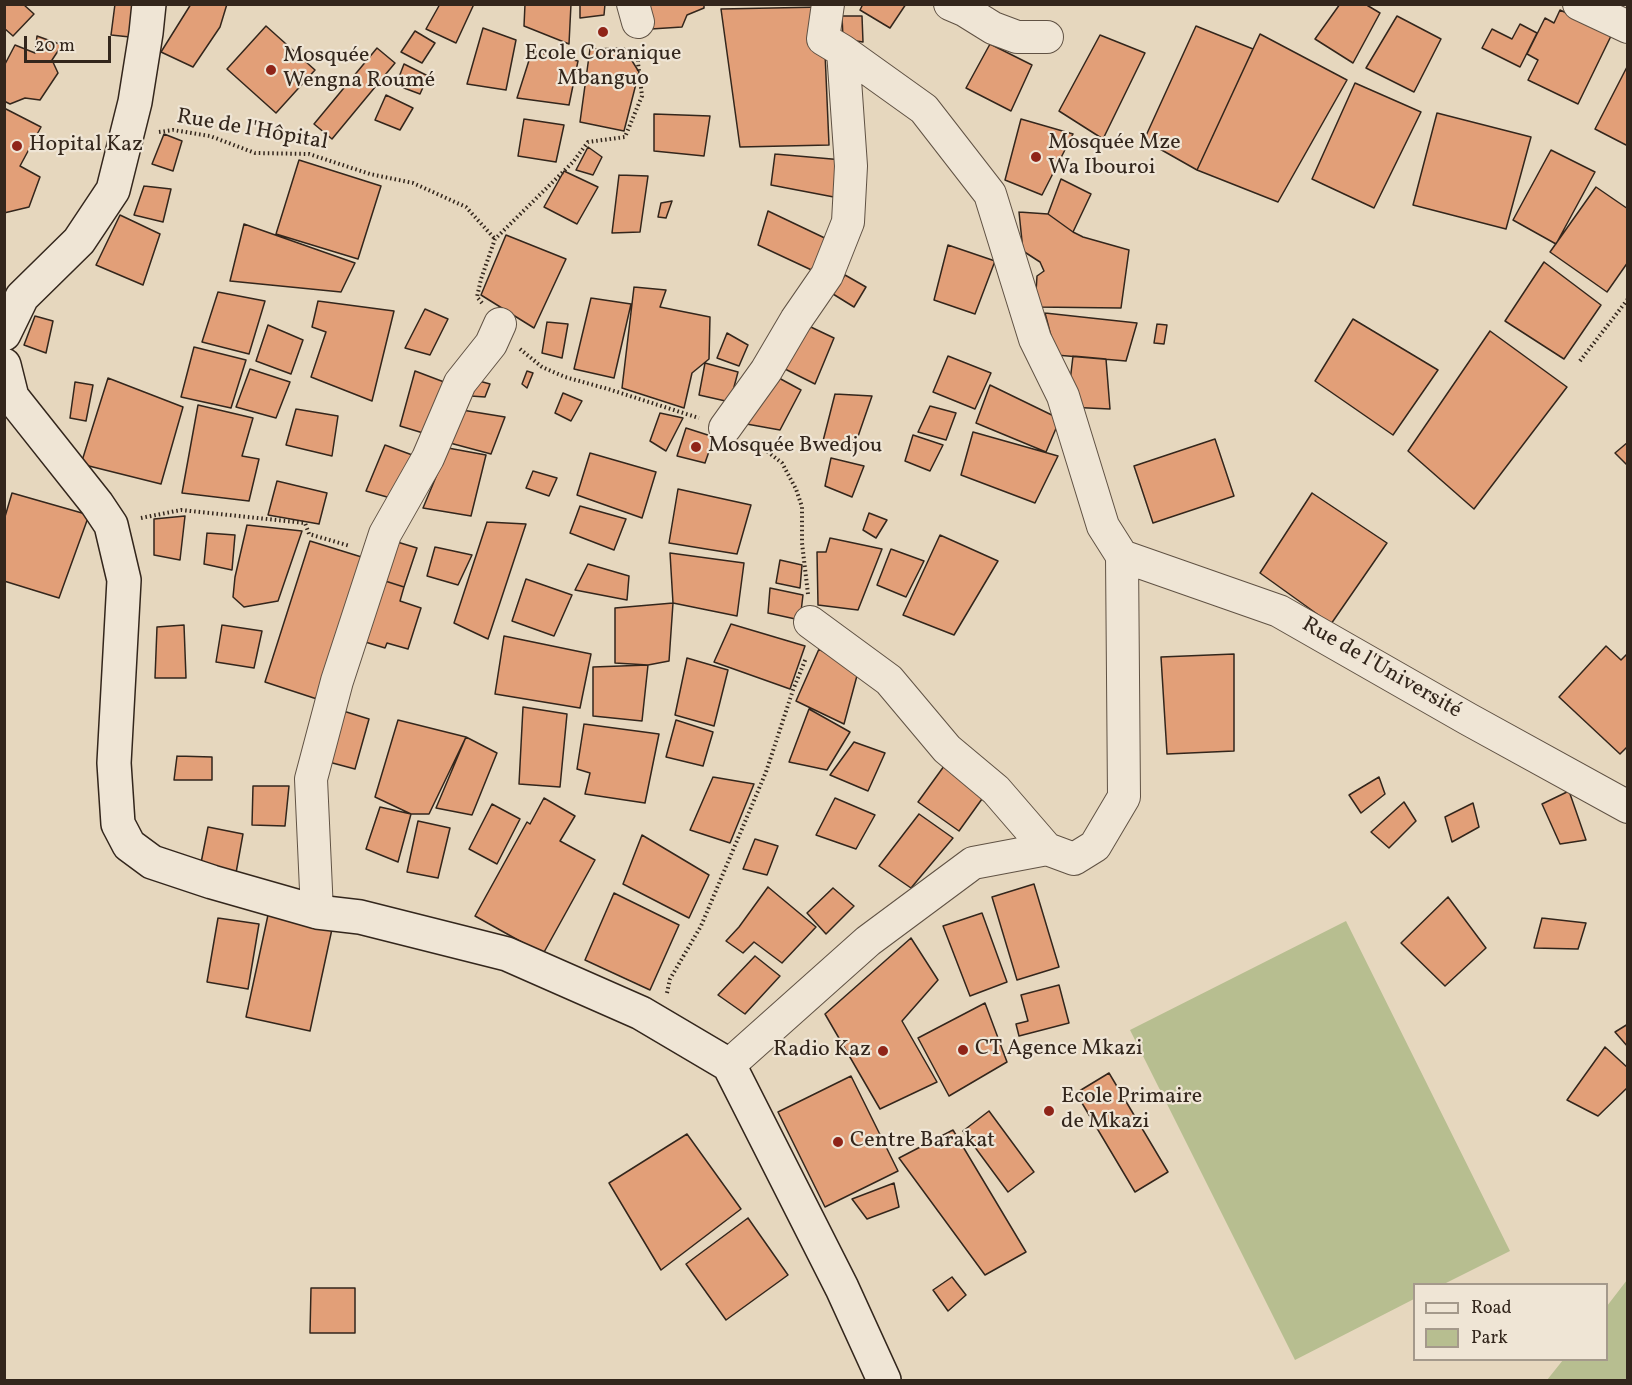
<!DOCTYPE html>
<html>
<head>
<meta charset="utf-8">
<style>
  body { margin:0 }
  #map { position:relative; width:1632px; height:1385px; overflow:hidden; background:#e6d7be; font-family:Vollkorn,serif }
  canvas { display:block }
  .frame { position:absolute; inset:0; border:6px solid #33261c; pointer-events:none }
  .legend { position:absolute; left:1413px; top:1283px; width:195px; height:78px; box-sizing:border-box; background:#efe5d5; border:2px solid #a4998b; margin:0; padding:8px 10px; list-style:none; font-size:18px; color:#33261c }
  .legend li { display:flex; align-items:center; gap:12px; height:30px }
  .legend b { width:30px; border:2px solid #a4998b }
  .scale { position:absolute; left:24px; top:36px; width:87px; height:27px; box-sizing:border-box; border:3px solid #33261c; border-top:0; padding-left:8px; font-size:18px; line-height:21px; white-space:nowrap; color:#33261c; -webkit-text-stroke:4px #efe5d5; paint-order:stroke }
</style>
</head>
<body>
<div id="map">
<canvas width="1632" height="1385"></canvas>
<div class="frame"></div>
<ul class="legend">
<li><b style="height:8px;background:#efe5d5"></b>Road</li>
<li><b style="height:16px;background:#b7be90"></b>Park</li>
</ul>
<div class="scale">20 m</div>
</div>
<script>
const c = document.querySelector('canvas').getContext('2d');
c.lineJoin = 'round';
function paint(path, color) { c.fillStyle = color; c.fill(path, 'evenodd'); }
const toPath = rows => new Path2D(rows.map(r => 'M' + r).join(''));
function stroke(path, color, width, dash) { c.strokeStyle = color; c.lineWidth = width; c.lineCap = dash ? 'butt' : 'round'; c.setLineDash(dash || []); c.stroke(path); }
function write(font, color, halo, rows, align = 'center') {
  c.font = font + ' Vollkorn,serif'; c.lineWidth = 4.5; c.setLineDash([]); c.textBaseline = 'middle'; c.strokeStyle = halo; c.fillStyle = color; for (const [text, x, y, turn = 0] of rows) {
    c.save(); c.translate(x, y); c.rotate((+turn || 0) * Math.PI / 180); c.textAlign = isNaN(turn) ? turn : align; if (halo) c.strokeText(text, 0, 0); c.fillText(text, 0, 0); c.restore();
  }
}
paint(toPath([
  [1346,921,1510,1251,1444,1284,1414,1284,1414,1299,1295,1360,1130,1030],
  [1627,1280,1627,1380,1547,1380,1563,1360,1606,1360,1607,1306]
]), '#b7be90');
const building = toPath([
  [4,4,23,4,34,14,13,36,4,28,4,4],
  [115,4,134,4,130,37,111,35,115,4],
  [191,4,227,4,220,27,193,67,161,52,191,4],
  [440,4,474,4,456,43,426,29,440,4],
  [525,4,571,4,569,44,524,26,525,4],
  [580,4,605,4,604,15,580,18,580,4],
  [644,4,704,4,704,8,687,15,682,27,651,29,644,4],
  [863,4,906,4,890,28,860,10,863,4],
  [1340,4,1365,4,1380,13,1353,63,1315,39,1340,4],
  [823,7,829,145,740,147,721,9,823,7],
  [1560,10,1612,34,1578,104,1528,80,1538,60,1527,54,1545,18,1554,23,1560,10],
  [842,16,862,16,863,42,843,39,842,16],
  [1397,16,1441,39,1414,92,1366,68,1397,16],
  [1520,24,1537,33,1520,67,1482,48,1492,29,1512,39,1520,24],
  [266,26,315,70,276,113,227,69,266,26],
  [1196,26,1253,49,1197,170,1144,140,1196,26],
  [483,28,516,40,506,90,467,84,483,28],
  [415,31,435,43,422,63,401,52,415,31],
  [1260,34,1347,80,1278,202,1197,170,1260,34],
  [1100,35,1145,53,1103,139,1059,111,1100,35],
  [37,36,62,45,52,60,58,73,40,100,25,98,10,104,4,101,4,66,15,45,35,53,37,36],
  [990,44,1032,65,1011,111,966,88,990,44],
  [377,48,395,63,332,139,314,124,377,48],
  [624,48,639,72,624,131,580,122,590,49,624,48],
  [532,51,578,61,569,105,517,98,532,51],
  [404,64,428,76,420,94,396,85,404,64],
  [1628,65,1628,146,1595,129,1628,65],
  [1355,83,1421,112,1374,208,1312,179,1355,83],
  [386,95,413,108,400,130,375,120,386,95],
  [4,108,41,127,20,166,40,177,29,207,4,213,4,108],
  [1437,113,1531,137,1506,229,1413,205,1437,113],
  [654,114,710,116,704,156,654,151,654,114],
  [524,119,564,125,556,162,518,156,524,119],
  [1021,119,1073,134,1042,195,1005,180,1021,119],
  [164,134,182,141,173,171,152,164,164,134],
  [588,147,602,157,593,175,576,170,588,147],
  [1551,150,1595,172,1556,244,1513,220,1551,150],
  [775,154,843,160,839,198,771,185,775,154],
  [299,160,381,186,358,259,276,234,299,160],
  [564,171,598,187,577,224,544,207,564,171],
  [619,175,648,176,640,232,612,233,619,175],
  [1061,179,1091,194,1073,232,1048,214,1061,179],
  [144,186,171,189,163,222,134,215,144,186],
  [1596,187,1628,209,1628,262,1607,292,1550,252,1596,187],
  [672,201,666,218,658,217,661,203,672,201],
  [768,211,831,241,818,273,758,245,768,211],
  [1019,212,1048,214,1073,232,1083,237,1129,250,1121,308,1035,307,1037,276,1044,271,1040,262,1023,251,1019,212],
  [120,215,160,234,143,285,96,265,120,215],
  [244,224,355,263,341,292,230,281,244,224],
  [506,235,566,259,534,328,481,295,506,235],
  [948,245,995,261,975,314,934,300,948,245],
  [1544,262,1601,305,1564,359,1505,321,1544,262],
  [845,275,866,287,854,307,833,294,845,275],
  [634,287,666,290,660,307,710,317,709,359,692,373,684,408,622,388,634,287],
  [218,292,265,301,249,354,202,342,218,292],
  [591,298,631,304,614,378,574,369,591,298],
  [318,301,394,311,372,401,311,377,326,332,312,327,318,301],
  [425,309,448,319,430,355,405,348,425,309],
  [1045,313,1137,323,1126,361,1056,355,1045,313],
  [35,316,53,321,46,353,24,345,35,316],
  [1353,319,1438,370,1393,435,1315,381,1353,319],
  [796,320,834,338,815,384,779,366,796,320],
  [547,322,568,324,562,358,542,353,547,322],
  [1157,324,1167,325,1164,344,1154,343,1157,324],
  [268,325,303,340,291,374,256,361,268,325],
  [1490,331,1567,387,1474,509,1408,451,1490,331],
  [727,333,748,345,739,366,717,358,727,333],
  [194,347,246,360,231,408,181,397,194,347],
  [948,356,991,373,975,409,933,392,948,356],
  [1073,356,1106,359,1110,409,1067,407,1073,356],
  [705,363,738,372,730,402,699,395,705,363],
  [250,369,290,382,276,418,236,407,250,369],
  [415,371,452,385,433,436,400,426,415,371],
  [527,371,533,373,527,388,522,384,527,371],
  [766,371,801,390,780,430,741,423,766,371],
  [108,378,183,407,161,484,81,464,108,378],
  [479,381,490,384,485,397,471,396,479,381],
  [75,382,93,385,86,421,70,418,75,382],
  [990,385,1060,419,1046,452,976,423,990,385],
  [563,393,582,401,571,421,555,413,563,393],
  [835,394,872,396,854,448,823,441,835,394],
  [198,405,253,418,242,456,259,459,249,501,182,493,198,405],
  [930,406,956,413,946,440,918,432,930,406],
  [296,409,338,416,332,456,286,445,296,409],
  [462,410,505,417,491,454,450,443,462,410],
  [660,413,683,418,666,451,650,441,660,413],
  [686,428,714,437,705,463,677,456,686,428],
  [973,432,1058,456,1035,503,961,475,973,432],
  [913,435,943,445,930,471,905,461,913,435],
  [1215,439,1234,496,1153,523,1134,466,1215,439],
  [1628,442,1628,466,1615,453,1628,442],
  [385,445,415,456,394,499,366,491,385,445],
  [448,448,486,455,471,516,423,508,448,448],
  [590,453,656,472,642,518,577,495,590,453],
  [831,458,864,466,852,497,825,486,831,458],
  [533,471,557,478,549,496,526,488,533,471],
  [277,481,327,493,319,524,268,515,277,481],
  [678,489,751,505,737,554,669,543,678,489],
  [12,493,89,515,59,598,4,581,4,520,12,493],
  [1312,493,1387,543,1331,624,1260,573,1312,493],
  [580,506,626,519,614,550,570,533,580,506],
  [869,513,887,520,876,538,863,530,869,513],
  [185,516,180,560,154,555,154,519,185,516],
  [487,522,526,524,488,639,454,623,487,522],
  [247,525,302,531,278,601,244,607,233,597,235,577,247,525],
  [207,533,235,535,232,570,204,564,207,533],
  [940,535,998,561,954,635,903,615,940,535],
  [830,538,882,549,858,610,818,605,817,552,826,552,830,538],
  [310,541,368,559,323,701,265,682,310,541],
  [394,541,417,548,404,587,382,580,394,541],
  [435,547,472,555,458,585,427,576,435,547],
  [891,549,924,561,906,597,877,585,891,549],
  [670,553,744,563,737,616,673,603,670,553],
  [780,560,802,565,800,588,776,583,780,560],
  [588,564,629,576,627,600,575,590,588,564],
  [526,579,572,595,554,636,512,621,526,579],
  [382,580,404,587,400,601,421,608,408,649,387,643,385,648,362,641,382,580],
  [770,588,803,595,800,620,768,613,770,588],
  [673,603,669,661,648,665,615,663,615,608,673,603],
  [731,624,805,646,790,689,714,662,731,624],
  [184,625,186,678,155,678,157,627,184,625],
  [222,625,262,631,254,668,216,662,222,625],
  [504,636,591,654,580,708,495,694,504,636],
  [1606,646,1621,660,1628,653,1628,746,1620,754,1559,697,1606,646],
  [819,649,858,672,844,724,796,701,819,649],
  [1234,654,1234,751,1167,754,1161,657,1234,654],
  [687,658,728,670,714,726,675,715,687,658],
  [648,665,642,721,593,716,593,667,648,665],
  [523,707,567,714,560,787,519,784,523,707],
  [809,709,850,732,827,770,789,762,809,709],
  [340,710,369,719,355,769,325,761,340,710],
  [398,720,466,737,429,814,411,814,375,797,398,720],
  [676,720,713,732,703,766,666,757,676,720],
  [584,724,659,734,645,803,585,794,590,773,577,769,584,724],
  [466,737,497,753,472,815,436,808,466,737],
  [854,742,885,753,868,791,830,775,854,742],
  [177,756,212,757,212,780,174,780,177,756],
  [947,762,987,792,959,831,918,802,947,762],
  [713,777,754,784,730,843,690,830,713,777],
  [1379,777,1385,794,1361,813,1349,795,1379,777],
  [253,786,289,786,285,826,252,825,253,786],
  [1569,791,1586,840,1560,844,1542,804,1569,791],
  [544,798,575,816,560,841,595,860,543,954,475,916,527,822,530,824,544,798],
  [835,798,875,815,856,849,816,835,835,798],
  [1404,802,1416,821,1389,848,1371,832,1404,802],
  [1473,803,1479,827,1452,842,1445,817,1473,803],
  [492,804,520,819,497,864,469,849,492,804],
  [380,807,411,814,398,862,366,849,380,807],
  [919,814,953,838,911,888,879,866,919,814],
  [418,821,450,828,438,878,407,872,418,821],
  [208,827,243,834,236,873,201,863,208,827],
  [642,835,709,875,689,918,623,884,642,835],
  [755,839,778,846,767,875,743,869,755,839],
  [1034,884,1059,967,1017,980,992,897,1034,884],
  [768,887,816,927,782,963,754,942,743,953,726,941,739,927,768,887],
  [833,888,854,906,826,934,807,913,833,888],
  [614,893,679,925,650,990,585,960,614,893],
  [1448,897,1486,948,1445,986,1401,943,1448,897],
  [982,913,1007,982,970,996,943,926,982,913],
  [268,915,332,929,310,1031,246,1017,268,915],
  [218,918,259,924,248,989,207,982,218,918],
  [1542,918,1586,923,1578,949,1534,948,1542,918],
  [911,938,938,980,902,1021,937,1082,880,1109,825,1014,911,938],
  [755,956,780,976,745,1014,718,995,755,956],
  [1059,985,1069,1023,1019,1036,1016,1024,1028,1021,1021,995,1059,985],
  [985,1003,1007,1062,949,1096,918,1038,985,1003],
  [1628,1024,1628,1047,1615,1032,1628,1024],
  [1605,1047,1628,1068,1628,1087,1598,1116,1567,1100,1605,1047],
  [1109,1073,1168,1172,1135,1192,1076,1093,1109,1073],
  [851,1076,898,1171,825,1207,778,1112,851,1076],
  [989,1111,1034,1172,1008,1192,963,1131,989,1111],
  [953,1130,1026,1252,985,1275,899,1158,953,1130],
  [687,1134,741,1209,661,1270,609,1183,687,1134],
  [894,1183,899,1207,867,1219,852,1199,894,1183],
  [748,1218,788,1275,726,1320,686,1264,748,1218],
  [952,1277,966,1295,948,1311,933,1290,952,1277],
  [311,1288,355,1288,355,1333,310,1333,311,1288]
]);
paint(building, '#e29f78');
stroke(building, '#33261c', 1.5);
const minor = toPath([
  [633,4,638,22],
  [828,4,823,39,843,51],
  [950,4,964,10,993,28,1017,37,1047,37],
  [1579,4,1628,27],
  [725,428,766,371,796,320,827,275,848,222,851,166,843,51,924,109,990,194,1035,339,1063,396,1103,526,1122,556,1124,797,1095,846,1074,859,1047,849,973,863,868,941,729,1065],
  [1122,556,1279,611,1468,719,1628,807],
  [810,622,889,680,947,749,996,790,1047,849],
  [317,912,311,779,337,681,385,534,428,458,460,383,491,344,500,324]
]);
const secondary = toPath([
  [4,334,22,297,79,241,113,190,135,102,146,33,149,4],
  [4,365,12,397,97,504,111,525,124,580,114,763,118,824,129,845,152,862,212,882,317,912,360,917,507,954,641,1013,729,1065,842,1288,884,1380]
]);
stroke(minor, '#605244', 34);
stroke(secondary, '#33261c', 36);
stroke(toPath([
  [159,132,173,130,210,136,255,153,309,154,370,174,413,183,466,207,495,239],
  [482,303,477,297,481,279,495,239,573,162,588,142,625,137,642,96,638,63,638,50],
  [520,349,542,367,565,377,608,389,699,418],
  [1580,361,1628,299],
  [752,442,763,448,782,463,796,489,802,507,802,543,808,594],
  [141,518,181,510,305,523,309,534,350,546],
  [667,993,670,979,701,926,766,772,793,690,806,658]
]), '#33261c', 4, [1.5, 3]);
stroke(minor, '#efe5d5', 32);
stroke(secondary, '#efe5d5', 33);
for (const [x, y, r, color] of [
  [603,32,6,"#8f2418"],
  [271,70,6,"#8f2418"],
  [17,146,6,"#8f2418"],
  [1036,157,6,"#8f2418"],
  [696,447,6,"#8f2418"],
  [963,1050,6,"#8f2418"],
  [883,1051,6,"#8f2418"],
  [1049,1111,6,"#8f2418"],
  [838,1142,6,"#8f2418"]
]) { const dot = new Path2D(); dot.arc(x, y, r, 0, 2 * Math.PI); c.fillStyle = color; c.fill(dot); stroke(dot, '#efe5d5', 2); }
write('22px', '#33261c', '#efe5d5', [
  ["Ecole Coranique",603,55,"center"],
  ["Mbanguo",603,80,"center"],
  ["Mosquée",283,57],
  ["Wengna Roumé",283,82],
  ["Mosquée Mze",1048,144],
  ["Wa Ibouroi",1048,169],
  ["Hopital Kaz",29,146],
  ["Mosquée Bwedjou",708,447],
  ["CT Agence Mkazi",975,1050],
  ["Radio Kaz",871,1051,"right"],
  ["Ecole Primaire",1061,1098],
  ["de Mkazi",1061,1123],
  ["Centre Barakat",850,1142]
], 'left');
write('22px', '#33261c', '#efe5d5', [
  ["Rue de l'Hôpital",252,131,10],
  ["Rue de l'Université",1381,669,30]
]);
</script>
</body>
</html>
